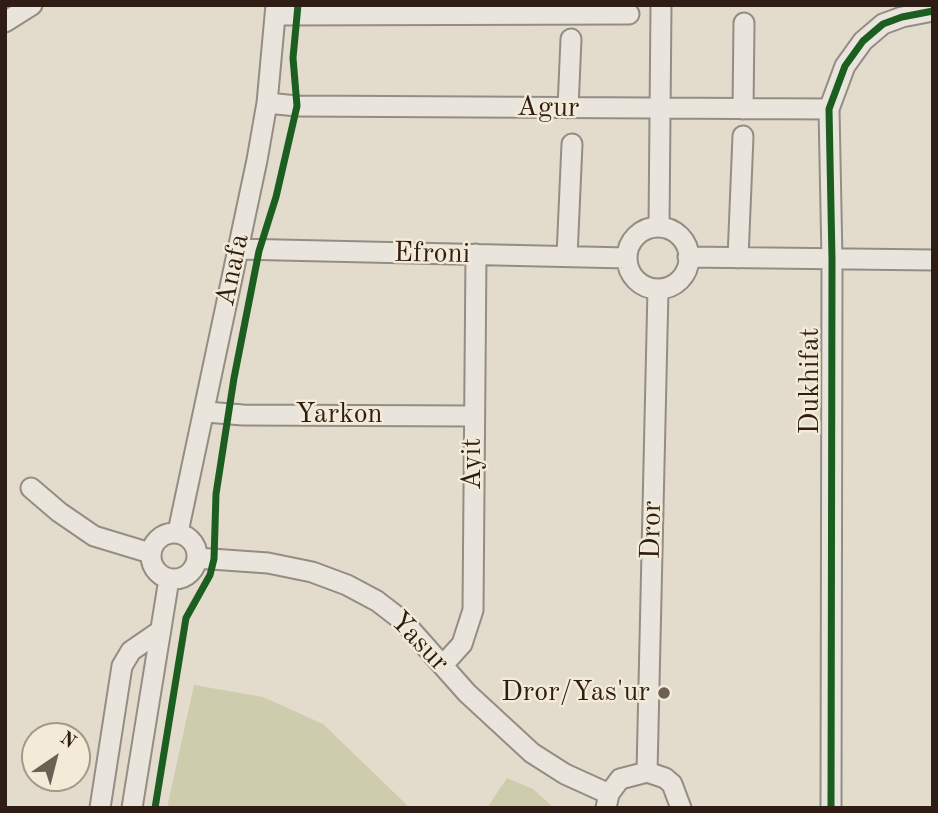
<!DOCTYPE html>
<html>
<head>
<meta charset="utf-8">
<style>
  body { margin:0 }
  #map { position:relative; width:938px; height:813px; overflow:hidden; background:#e3dbcc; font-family:"Old Standard TT",serif }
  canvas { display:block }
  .frame { position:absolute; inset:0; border:7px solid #2f1c14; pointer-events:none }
  .north { position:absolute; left:21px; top:722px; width:70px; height:70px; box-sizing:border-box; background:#f3ead7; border:2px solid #a59889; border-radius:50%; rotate:35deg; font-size:19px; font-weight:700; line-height:28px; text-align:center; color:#2f1c14 }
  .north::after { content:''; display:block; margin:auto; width:24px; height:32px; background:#6e5f54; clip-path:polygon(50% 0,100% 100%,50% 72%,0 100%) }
</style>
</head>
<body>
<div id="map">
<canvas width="938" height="813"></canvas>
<div class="frame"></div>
<div class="north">N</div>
</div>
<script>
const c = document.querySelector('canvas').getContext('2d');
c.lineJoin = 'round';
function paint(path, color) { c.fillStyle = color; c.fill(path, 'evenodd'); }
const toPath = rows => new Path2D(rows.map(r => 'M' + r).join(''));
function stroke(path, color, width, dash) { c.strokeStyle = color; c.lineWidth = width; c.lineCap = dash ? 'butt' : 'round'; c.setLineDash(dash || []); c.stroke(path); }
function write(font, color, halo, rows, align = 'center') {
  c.font = font + ' "Old Standard TT",serif'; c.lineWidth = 5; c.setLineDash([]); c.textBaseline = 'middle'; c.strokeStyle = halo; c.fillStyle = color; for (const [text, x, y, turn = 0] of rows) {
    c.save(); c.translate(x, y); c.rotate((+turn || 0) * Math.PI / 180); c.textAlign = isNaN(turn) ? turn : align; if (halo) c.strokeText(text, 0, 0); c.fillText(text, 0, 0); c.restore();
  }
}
paint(toPath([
  [194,685,263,697,323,724,410,808,167,808],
  [507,778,533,789,554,808,487,808]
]), '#cdccac');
const minor = toPath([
  [275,15,629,14],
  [5,22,32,5],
  [267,103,297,106,829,109],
  [568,108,571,39],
  [743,109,744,23],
  [659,227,661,5],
  '627 258a31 31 0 1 1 62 0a31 31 0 1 1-62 0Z',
  [237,249,627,258],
  [567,256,572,144],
  [688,257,933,260],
  [738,258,743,136],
  [206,412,243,415,473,416],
  [31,488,59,512,94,536,150,553],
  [178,532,257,160,267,103,276,5],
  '151 556a23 23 0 1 1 46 0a23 23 0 1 1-46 0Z',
  [197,558,268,563,312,572,347,585,377,601,403,621,467,693,532,753,565,774,609,794],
  [443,665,462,644,473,610,476,254],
  [647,772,658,289],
  [100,808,122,666,131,651,160,631],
  [132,808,169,579],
  [606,808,609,794,620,779,647,772,665,778,672,784,681,808],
  [831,808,832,259,829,109,845,66,863,41,883,24,902,17,933,11]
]);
stroke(minor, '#948d84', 23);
stroke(minor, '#e9e5dd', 19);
stroke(toPath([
  [155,808,186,618,210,575,214,559,216,494,234,378,259,251,276,197,297,106,293,58,298,5],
  [831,808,832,259,829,109,845,66,863,41,883,24,902,17,933,11]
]), '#1b5e20', 7);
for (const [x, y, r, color] of [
  [664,693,7,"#6e5f54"]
]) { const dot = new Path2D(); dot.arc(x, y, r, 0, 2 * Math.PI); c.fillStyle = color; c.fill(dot); stroke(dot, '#f3ead7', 2.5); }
write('28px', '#2f1c14', '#f3ead7', [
  ["Agur",548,108,1],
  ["Efroni",432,254,1],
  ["Anafa",233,270,-78],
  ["Dukhifat",811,381,-90],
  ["Yarkon",339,415],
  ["Ayit",473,464,-90],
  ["Dror",652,530,-89],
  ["Yasur",419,642,46]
]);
write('28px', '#2f1c14', '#f3ead7', [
  ["Dror/Yas'ur",650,693]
], 'right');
</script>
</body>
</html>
